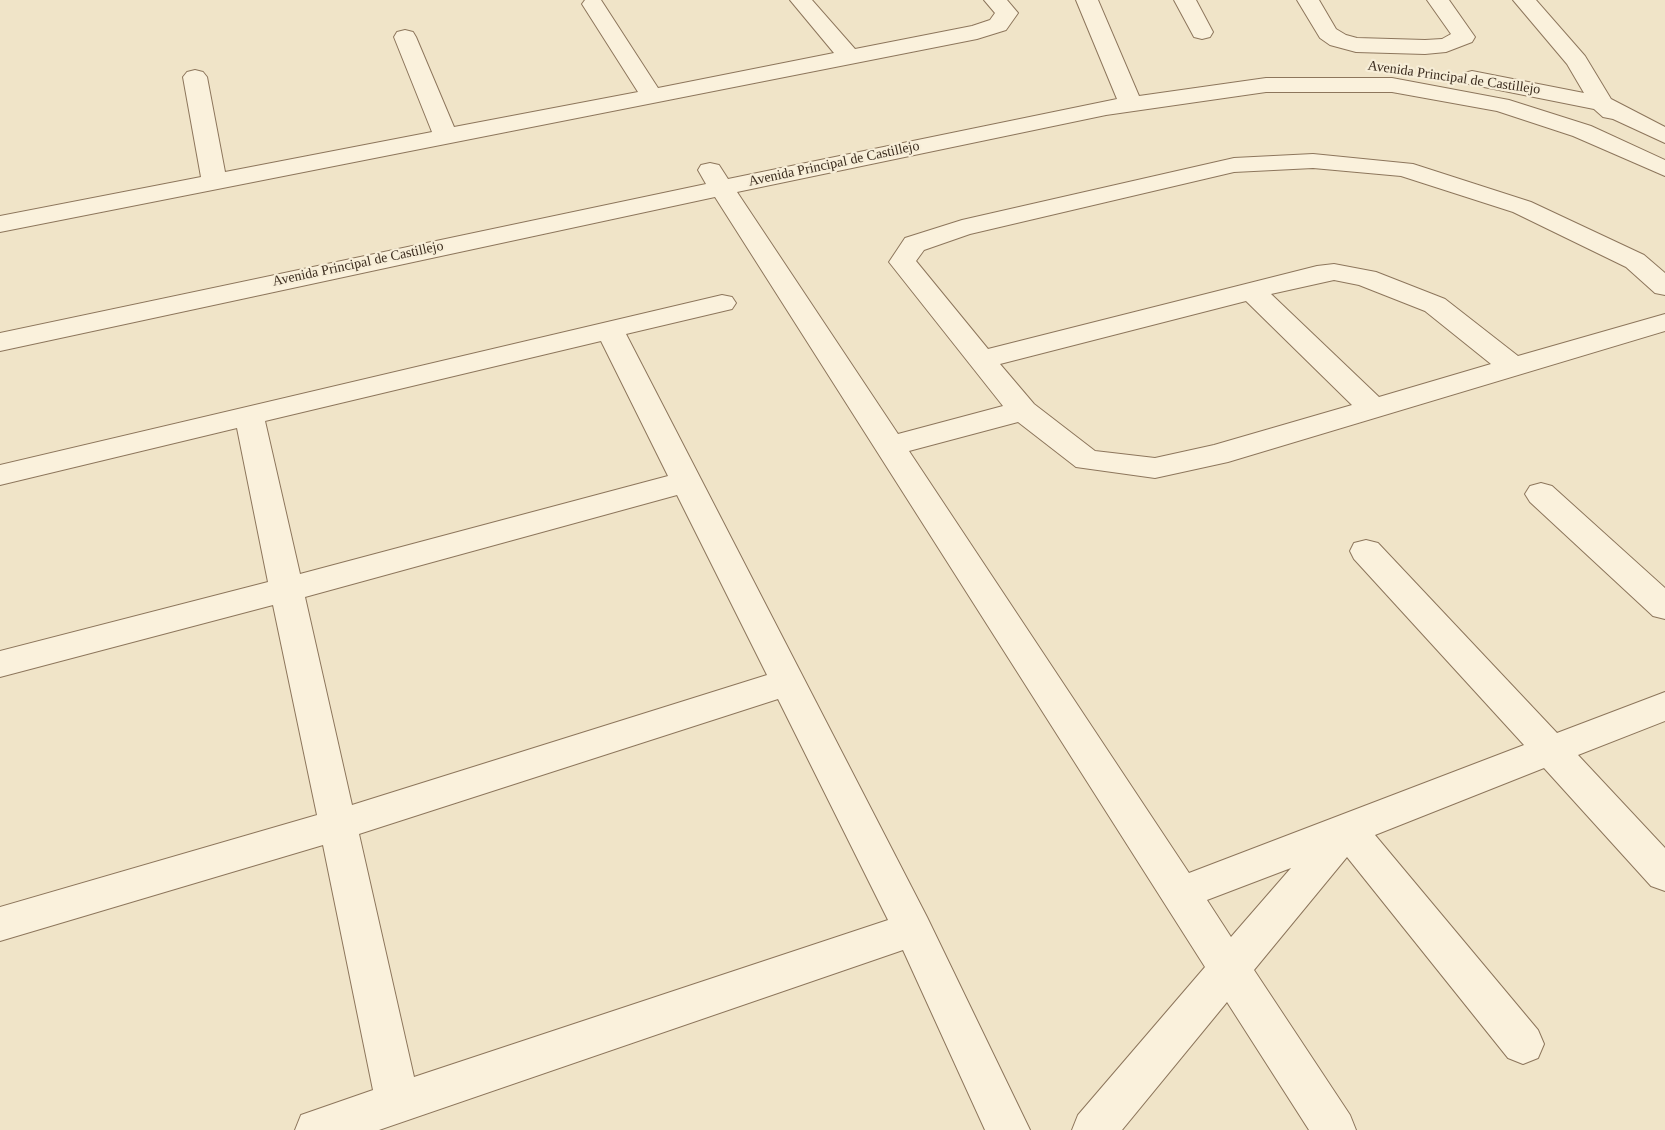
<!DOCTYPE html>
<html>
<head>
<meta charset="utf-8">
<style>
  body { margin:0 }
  canvas { display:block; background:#f0e4c8 }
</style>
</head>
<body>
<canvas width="1665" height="1130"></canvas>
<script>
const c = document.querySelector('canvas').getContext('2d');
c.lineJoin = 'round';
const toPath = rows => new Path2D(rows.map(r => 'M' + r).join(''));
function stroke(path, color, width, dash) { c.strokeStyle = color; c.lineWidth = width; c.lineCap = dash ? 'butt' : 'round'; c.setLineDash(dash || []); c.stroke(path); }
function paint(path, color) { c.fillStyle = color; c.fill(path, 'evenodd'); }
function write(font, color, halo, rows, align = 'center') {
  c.font = font + ' Georgia,serif'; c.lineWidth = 4.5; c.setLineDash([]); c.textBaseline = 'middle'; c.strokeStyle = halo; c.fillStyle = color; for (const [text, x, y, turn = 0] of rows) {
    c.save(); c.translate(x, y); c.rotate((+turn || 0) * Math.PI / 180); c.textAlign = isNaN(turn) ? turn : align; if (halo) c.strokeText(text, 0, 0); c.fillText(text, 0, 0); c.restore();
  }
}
const street = toPath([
  [585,0,601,0,658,88,834,53,790,0,812,0,855,49,972,26,990,20,995,13,984,0,1007,0,1018,13,1006,30,977,39,0,232,0,216,201,177,183,77,187,72,195,70,203,72,207,77,225,172,432,132,394,37,397,32,405,30,413,32,416,37,454,127,638,92,582,4,585,0],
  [1076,0,1098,0,1139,96,1266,78,1392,78,1509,100,1591,126,1665,160,1665,176,1573,136,1497,111,1392,92,1266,92,1106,115,737,192,898,434,1003,406,889,262,905,238,962,220,1234,158,1313,154,1413,164,1531,202,1644,255,1665,273,1665,295,1655,293,1626,267,1513,212,1401,176,1313,168,1234,172,970,234,924,250,916,261,988,349,1317,266,1334,264,1376,272,1445,299,1518,356,1665,314,1665,331,1228,462,1155,478,1076,467,1018,422,909,451,1189,873,1524,745,1354,559,1350,551,1354,543,1366,540,1378,543,1557,733,1665,692,1665,721,1578,755,1665,848,1665,891,1651,886,1544,768,1375,835,1538,1030,1544,1044,1538,1058,1523,1064,1508,1058,1347,857,1254,970,1350,1115,1356,1130,1309,1130,1227,1002,1122,1130,1072,1130,1078,1115,1205,967,715,197,0,351,0,333,706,184,698,170,701,165,710,163,719,165,728,179,1117,99,1076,0],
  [1334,280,1359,285,1425,311,1491,364,1379,397,1271,294,1334,280],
  [1246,301,1352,405,1214,445,1155,458,1095,451,1034,404,1000,364,1246,301],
  [1291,868,1231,937,1207,900,1291,868],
  [1174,0,1196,0,1213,32,1210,37,1202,39,1194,37,1174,0],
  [1297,0,1319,0,1336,29,1346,35,1357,38,1425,40,1442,39,1451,34,1427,0,1449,0,1475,37,1472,42,1446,52,1425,54,1356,52,1330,45,1320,38,1297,0],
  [1513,0,1536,0,1585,56,1611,99,1665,127,1665,143,1613,119,1603,117,1594,109,1464,83,1460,78,1464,73,1472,71,1584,93,1567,64,1513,0],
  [722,295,732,297,736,303,732,309,626,334,927,917,1030,1130,985,1130,903,950,379,1130,295,1130,301,1115,373,1090,323,845,0,941,0,907,317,815,273,605,0,677,0,651,268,582,237,428,0,485,0,465,722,295],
  [601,341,668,476,300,574,265,421,601,341],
  [677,495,767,675,352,805,305,597,677,495],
  [778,699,888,920,414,1077,359,834,778,699],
  [1541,483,1552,486,1665,588,1665,619,1653,616,1530,502,1525,494,1530,486,1541,483]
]);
stroke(street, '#8d765c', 2);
paint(street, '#faf1dc');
write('14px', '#3d2e20', '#f7eed8', [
  ["Avenida Principal de Castillejo",1454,78,8],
  ["Avenida Principal de Castillejo",834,164,-12],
  ["Avenida Principal de Castillejo",358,264,-12]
]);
</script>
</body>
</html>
